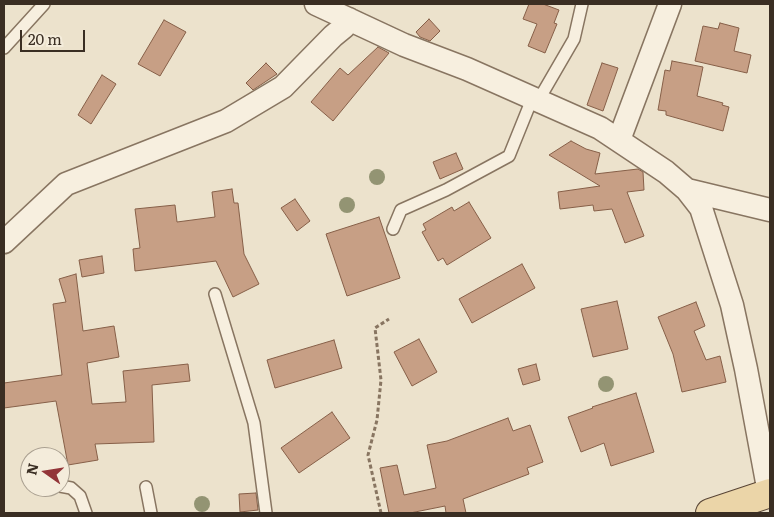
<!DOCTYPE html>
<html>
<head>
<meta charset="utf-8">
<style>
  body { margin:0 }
  #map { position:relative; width:774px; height:517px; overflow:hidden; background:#ece2cc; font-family:Literata,serif }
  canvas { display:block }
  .frame { position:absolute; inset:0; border:5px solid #3a2e23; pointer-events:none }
  .north { position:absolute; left:20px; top:447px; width:50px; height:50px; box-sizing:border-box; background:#f4ecdb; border:1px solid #aaa091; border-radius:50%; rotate:283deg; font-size:14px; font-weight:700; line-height:20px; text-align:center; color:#3a2e23 }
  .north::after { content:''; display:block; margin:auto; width:18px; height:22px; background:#933538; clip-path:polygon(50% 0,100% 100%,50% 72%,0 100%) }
  .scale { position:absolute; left:20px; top:30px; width:65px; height:22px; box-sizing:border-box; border:2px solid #3a2e23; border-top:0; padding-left:6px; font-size:15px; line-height:18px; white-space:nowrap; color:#3a2e23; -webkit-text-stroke:4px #f4ecdb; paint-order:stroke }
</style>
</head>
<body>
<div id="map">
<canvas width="774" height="517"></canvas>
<div class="frame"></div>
<div class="north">N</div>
<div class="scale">20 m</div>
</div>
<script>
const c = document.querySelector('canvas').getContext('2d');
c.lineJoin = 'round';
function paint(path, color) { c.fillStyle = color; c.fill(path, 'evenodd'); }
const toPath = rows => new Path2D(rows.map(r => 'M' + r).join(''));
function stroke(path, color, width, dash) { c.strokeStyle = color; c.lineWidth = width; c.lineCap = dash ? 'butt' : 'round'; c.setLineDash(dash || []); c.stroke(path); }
const building = toPath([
  [529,4,543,4,559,10,554,23,557,24,545,53,528,46,537,24,523,19,529,4],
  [429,19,440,31,430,41,420,37,416,32,429,19],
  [164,20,186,32,160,76,138,64,164,20],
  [720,23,739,28,734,51,751,55,747,73,695,61,703,26,718,29,720,23],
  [378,47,389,53,333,121,311,102,340,68,348,75,378,47],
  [672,61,703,67,697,96,723,103,722,105,729,107,723,131,666,115,666,111,658,110,665,70,670,71,672,61],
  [266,63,277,74,253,90,246,83,266,63],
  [602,63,618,68,603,111,587,105,602,63],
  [102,75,116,84,91,124,78,115,102,75],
  [571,141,586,149,600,153,595,174,638,169,643,172,644,190,627,192,644,236,625,243,612,209,594,211,593,205,560,209,558,192,600,186,549,155,571,141],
  [456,153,463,169,440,179,433,162,456,153],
  [232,189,234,203,238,203,244,254,259,284,233,297,216,261,135,271,133,249,140,248,135,209,175,205,177,222,215,217,212,192,232,189],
  [295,199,310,221,297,231,281,208,295,199],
  [469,202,491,238,447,265,443,258,438,261,422,232,426,230,423,224,452,207,454,211,469,202],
  [379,217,400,278,347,296,326,234,379,217],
  [102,256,104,273,82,277,79,260,102,256],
  [522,264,535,288,472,323,459,299,522,264],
  [76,274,83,331,114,326,119,357,87,363,92,404,126,402,123,371,188,364,190,381,152,385,154,442,95,444,98,460,68,465,56,401,4,408,4,383,62,375,53,304,66,302,59,279,76,274],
  [617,301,628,349,593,357,581,309,617,301],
  [696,302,705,326,694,331,706,360,720,356,726,382,682,392,673,354,658,317,696,302],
  [419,339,437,372,412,386,394,352,419,339],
  [334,340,342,368,275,388,267,360,334,340],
  [536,364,540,380,523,385,518,369,536,364],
  [636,393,654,452,611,466,604,443,581,452,568,417,593,408,592,407,636,393],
  [332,412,350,438,299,473,281,448,332,412],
  [508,418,513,431,530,425,543,462,527,468,529,474,463,499,466,513,446,513,445,506,410,513,389,513,380,468,397,465,404,495,436,488,427,445,447,441,508,418],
  [256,493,258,510,240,512,239,494,256,493]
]);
paint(building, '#c79f85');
stroke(building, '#865f48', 1);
const service = toPath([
  [4,48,44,4],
  [538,101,574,39,582,4],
  [393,229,401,210,446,190,509,156,532,99],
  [215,294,254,423,266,513],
  [60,486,71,488,80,496,86,513],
  [146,487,151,513]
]);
const minor = toPath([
  [316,4,404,45,467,69,600,128,666,172,687,190,701,208,732,305,746,369,769,493],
  [619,140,670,4],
  [687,190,770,210],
  [4,242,66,184,226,121,283,87,333,36,344,27,349,19]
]);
const primary = toPath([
  [710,513,770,493]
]);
stroke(service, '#887561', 14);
stroke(minor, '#887561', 25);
stroke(primary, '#574434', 30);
stroke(toPath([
  [381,513,368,455,377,420,381,380,375,328,389,319]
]), '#887561', 3, [4, 2.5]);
stroke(service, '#f7efdf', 11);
stroke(minor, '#f7efdf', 22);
stroke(primary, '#ebd5a8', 28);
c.fillStyle = '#939473';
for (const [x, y] of [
  [377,177],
  [347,205],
  [606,384],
  [202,504]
]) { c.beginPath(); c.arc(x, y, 8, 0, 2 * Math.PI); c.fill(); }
</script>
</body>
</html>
